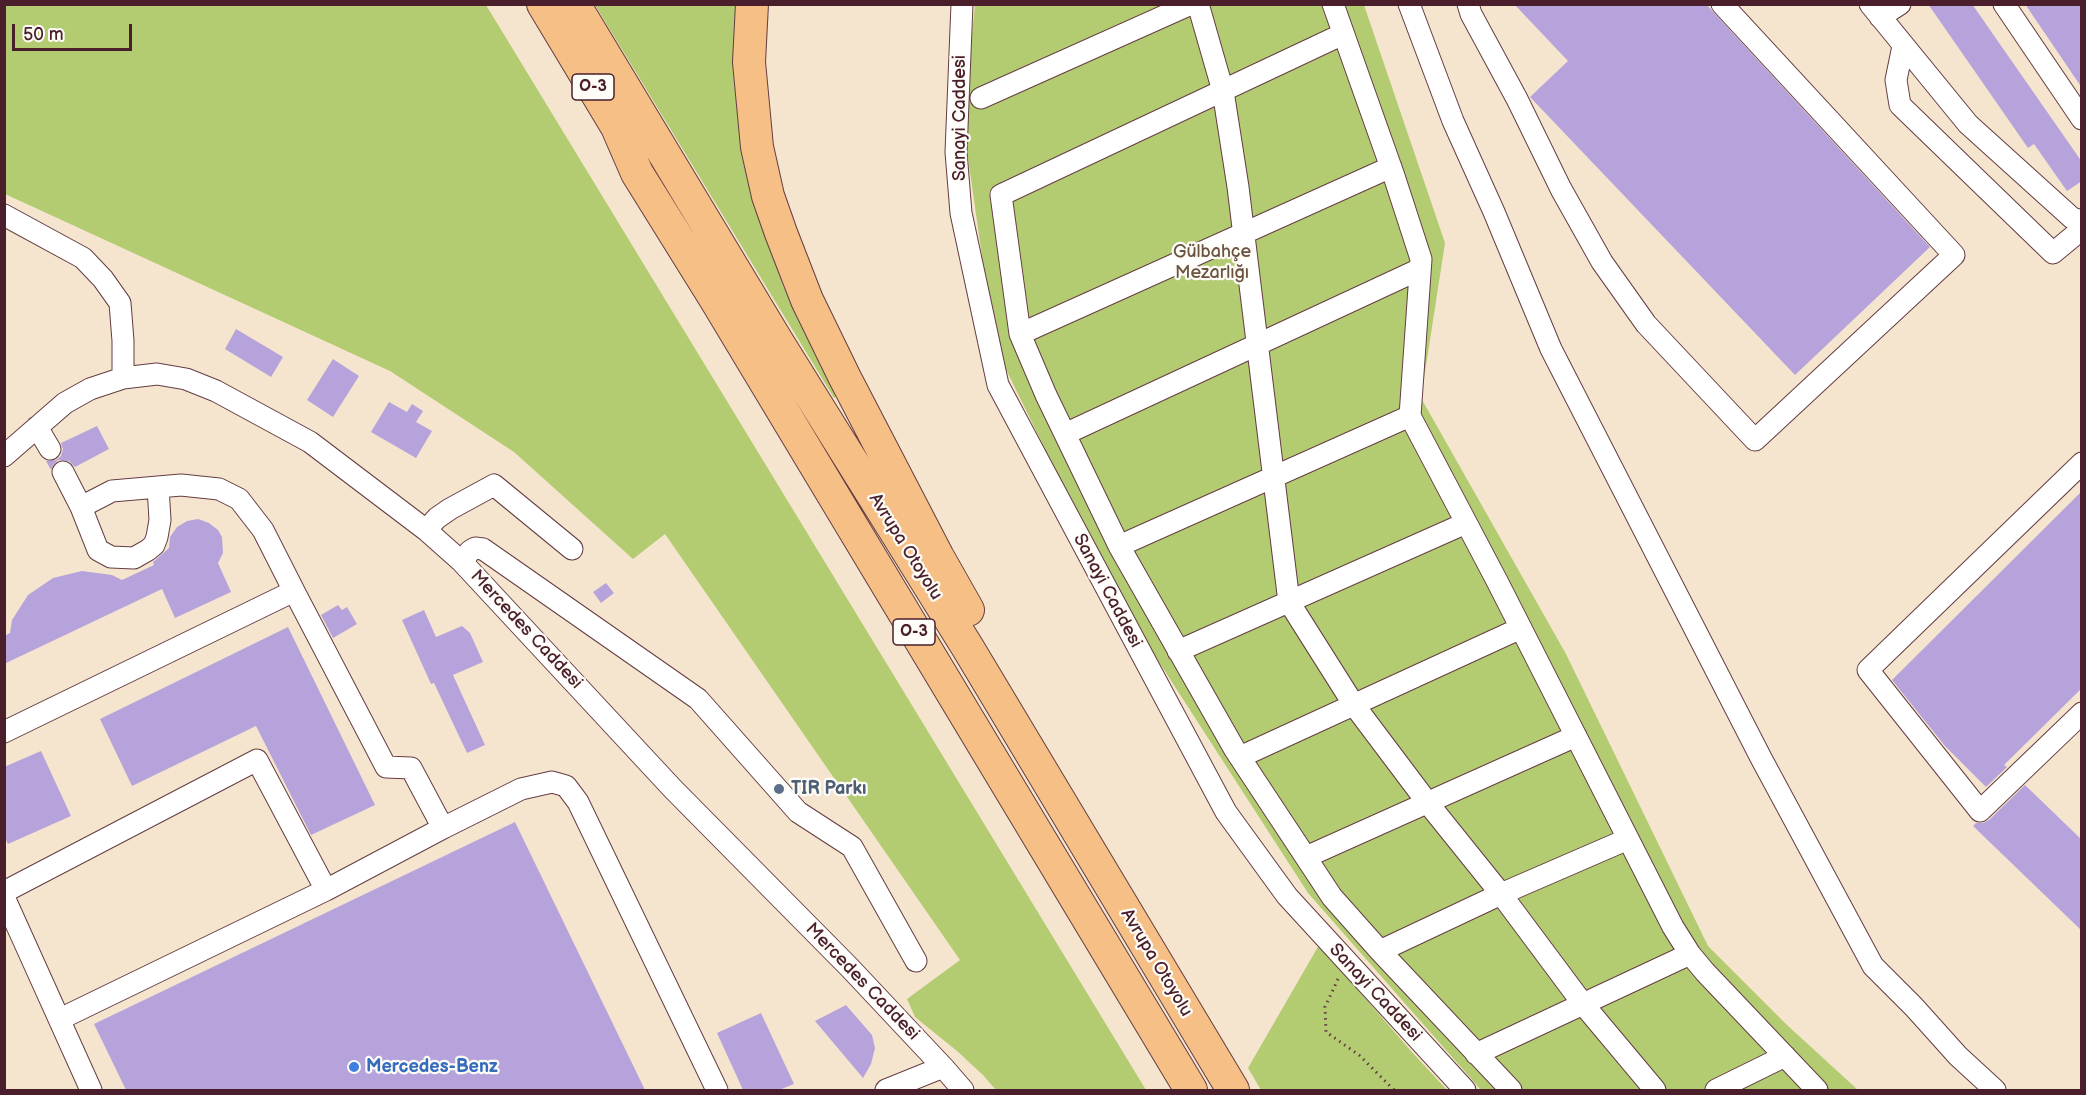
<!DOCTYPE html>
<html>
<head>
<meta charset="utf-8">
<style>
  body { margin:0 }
  #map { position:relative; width:2086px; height:1095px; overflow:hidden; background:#f6e5ce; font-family:"Balsamiq Sans",sans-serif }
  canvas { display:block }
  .frame { position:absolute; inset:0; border:6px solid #4a1f2b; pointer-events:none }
  .scale { position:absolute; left:12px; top:24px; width:120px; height:27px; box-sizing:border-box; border:3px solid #4a1f2b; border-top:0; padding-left:8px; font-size:18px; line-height:21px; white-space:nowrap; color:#4a1f2b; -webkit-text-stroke:4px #fdfcf7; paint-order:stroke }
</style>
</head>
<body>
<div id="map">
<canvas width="2086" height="1095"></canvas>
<div class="frame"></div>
<div class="scale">50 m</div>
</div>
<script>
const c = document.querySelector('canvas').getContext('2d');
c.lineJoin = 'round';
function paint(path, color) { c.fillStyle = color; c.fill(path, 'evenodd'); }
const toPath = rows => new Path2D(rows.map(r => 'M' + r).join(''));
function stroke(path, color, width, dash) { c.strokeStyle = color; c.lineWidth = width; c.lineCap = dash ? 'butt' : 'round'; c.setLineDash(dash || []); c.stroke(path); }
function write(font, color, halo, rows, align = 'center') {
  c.font = font + ' "Balsamiq Sans",sans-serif'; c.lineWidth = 4.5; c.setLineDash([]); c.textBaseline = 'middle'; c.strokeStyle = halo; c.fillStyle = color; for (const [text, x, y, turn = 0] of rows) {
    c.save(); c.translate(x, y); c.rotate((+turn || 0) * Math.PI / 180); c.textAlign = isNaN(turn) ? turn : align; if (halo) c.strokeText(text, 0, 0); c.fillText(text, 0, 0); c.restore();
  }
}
paint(toPath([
  [5,4,486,5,1146,1090,996,1090,983,1075,957,1051,915,1017,907,999,960,960,665,534,633,559,514,452,390,371,5,194],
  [595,5,738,5,736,30,736,99,749,174,783,286,838,395,834,398],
  [975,5,1364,5,1445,243,1421,398,1566,654,1708,946,1787,1025,1858,1090,1481,1090,1308,893,1119,600,995,347,963,123],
  [1319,945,1411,1051,1447,1090,1261,1090,1248,1068]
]), '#b3cb71');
paint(toPath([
  [1514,4,1706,4,1930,247,1795,375,1530,97,1568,61],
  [1928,4,1972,4,2082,162,2082,181,2067,191,2034,144,2028,148],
  [2025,4,2082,4,2082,88],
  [236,329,283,357,271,377,225,349],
  [333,359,359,376,333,417,307,400],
  [389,402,407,412,412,404,423,411,416,422,432,431,416,458,371,432],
  [97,426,109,449,75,467,69,461,58,460,53,465,51,470,46,461,56,460,61,456,63,449,61,443],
  [2082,491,2082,688,2004,765,2007,767,1986,787,1945,746,1892,680],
  [198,519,209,523,218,530,222,537,223,553,218,563,231,592,175,618,162,589,4,664,4,636,10,633,12,620,28,595,53,578,82,571,112,575,122,580,154,565,153,562,169,548,170,537,177,527,187,521],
  [606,583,614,593,601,603,593,592],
  [338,605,342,610,347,607,357,624,333,638,321,615],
  [424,610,436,637,462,626,470,633,483,662,453,675,485,745,467,753,434,683,431,684,402,620],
  [288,627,375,805,311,835,256,726,132,786,100,719],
  [41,751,71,816,8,844,4,836,4,767],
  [2025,785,2082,840,2082,931,1973,826,1976,823,1983,823,1989,820],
  [515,822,645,1090,126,1090,94,1024],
  [846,1005,872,1035,875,1048,871,1064,863,1078,815,1021],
  [761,1013,794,1084,779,1090,743,1090,717,1033]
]), '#b6a3db');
const minor = toPath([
  [962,4,956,152,961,213,998,385,1226,812,1287,896,1465,1090],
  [1198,4,1223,91,1238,187,1289,602,1354,705,1427,802,1501,894,1583,1004,1655,1090],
  [1333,4,1394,176,1421,259,1410,416,1497,581,1673,927,1690,954,1705,972,1817,1090],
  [1409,4,1453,121,1494,212,1551,349,1761,758,1873,966,1914,1007,1958,1056,1995,1090],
  [1468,4,1471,14,1517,99,1561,189,1602,262,1646,324,1755,440,1954,255,1722,4],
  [1870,4,1968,124,2072,218,2082,221],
  [2004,4,2082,119],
  [1880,17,1900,4],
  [1343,34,1001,195,1020,334,1046,395,1119,546,1235,750,1332,897,1380,951,1511,1090],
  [1903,46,1896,80,1900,105,2053,253,2082,229],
  [981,98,1191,4],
  [4,215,83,258,103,279,120,303,123,341,123,378],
  [1020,334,1391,167],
  [37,427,50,449],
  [1065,434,1420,269],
  [4,456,65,403,90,389,123,378,157,374,186,379,216,391,310,442,426,530,462,562,673,789,850,968,943,1067,963,1090],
  [2082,463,1868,670,1980,811,2082,713],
  [81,507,98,550,111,557,134,558,148,550,154,545,157,537,160,520,158,487],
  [426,530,437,518,450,509,494,485,572,549],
  [1119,546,1410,416],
  [462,562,470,551,475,548,483,549,698,699,798,812,852,847,916,961],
  [294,591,386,767,411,768,443,828,521,789,552,782,566,786,578,802,717,1090],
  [1178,651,1466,523],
  [4,732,294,591,263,530,239,499,219,489,181,485,112,491,81,507,63,472],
  [1240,757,1521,628],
  [1306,857,1576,736],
  [4,892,257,760,326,890,443,828],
  [4,897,91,1090],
  [1380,951,1501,894,1628,839],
  [60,1019,326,890],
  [1476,1054,1690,954],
  [886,1090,943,1067],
  [1716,1090,1785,1056]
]);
const highway = toPath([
  [543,4,617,127,637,173,716,300,1191,1090],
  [574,4,777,341,968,648,1233,1090],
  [752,4,749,62,757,147,768,196,781,233,807,300,844,376,938,557,968,610]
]);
stroke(minor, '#643d43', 23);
stroke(highway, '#643d43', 34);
stroke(toPath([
  [1338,979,1325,1007,1326,1032,1359,1055,1394,1090]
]), '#643d43', 3, [1.5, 4.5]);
stroke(minor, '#fff', 21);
stroke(highway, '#f5bf86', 32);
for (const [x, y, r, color] of [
  [779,789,6,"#5c6f8a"],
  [354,1067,6,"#3f7fe0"]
]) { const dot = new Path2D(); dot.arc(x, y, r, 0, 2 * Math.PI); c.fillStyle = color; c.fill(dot); stroke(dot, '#fdfcf7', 2); }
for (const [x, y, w] of [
  [593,87,42],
  [914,632,42]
]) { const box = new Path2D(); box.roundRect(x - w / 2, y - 13, w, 26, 4.5); c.fillStyle = '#fdfcf7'; c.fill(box); stroke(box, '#4a1f2b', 1.5); }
write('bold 16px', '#4a1f2b', null, [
  ["O-3",593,87],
  ["O-3",914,632]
]);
write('18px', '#4a1f2b', '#fdfcf7', [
  ["Sanayi Caddesi",960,118,-90],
  ["Avrupa Otoyolu",905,547,58],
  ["Sanayi Caddesi",1107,591,62],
  ["Mercedes Caddesi",526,630,47],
  ["Avrupa Otoyolu",1156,963,59],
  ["Mercedes Caddesi",862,982,46],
  ["Sanayi Caddesi",1375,993,47]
]);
write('18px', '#6a5340', '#fdfcf7', [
  ["Gülbahçe",1212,252],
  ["Mezarlığı",1212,273]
]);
write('bold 18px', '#4e5e75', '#fdfcf7', [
  ["TIR Parkı",791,789]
], 'left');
write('bold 18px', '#366cbe', '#fdfcf7', [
  ["Mercedes-Benz",366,1067]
], 'left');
</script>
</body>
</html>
